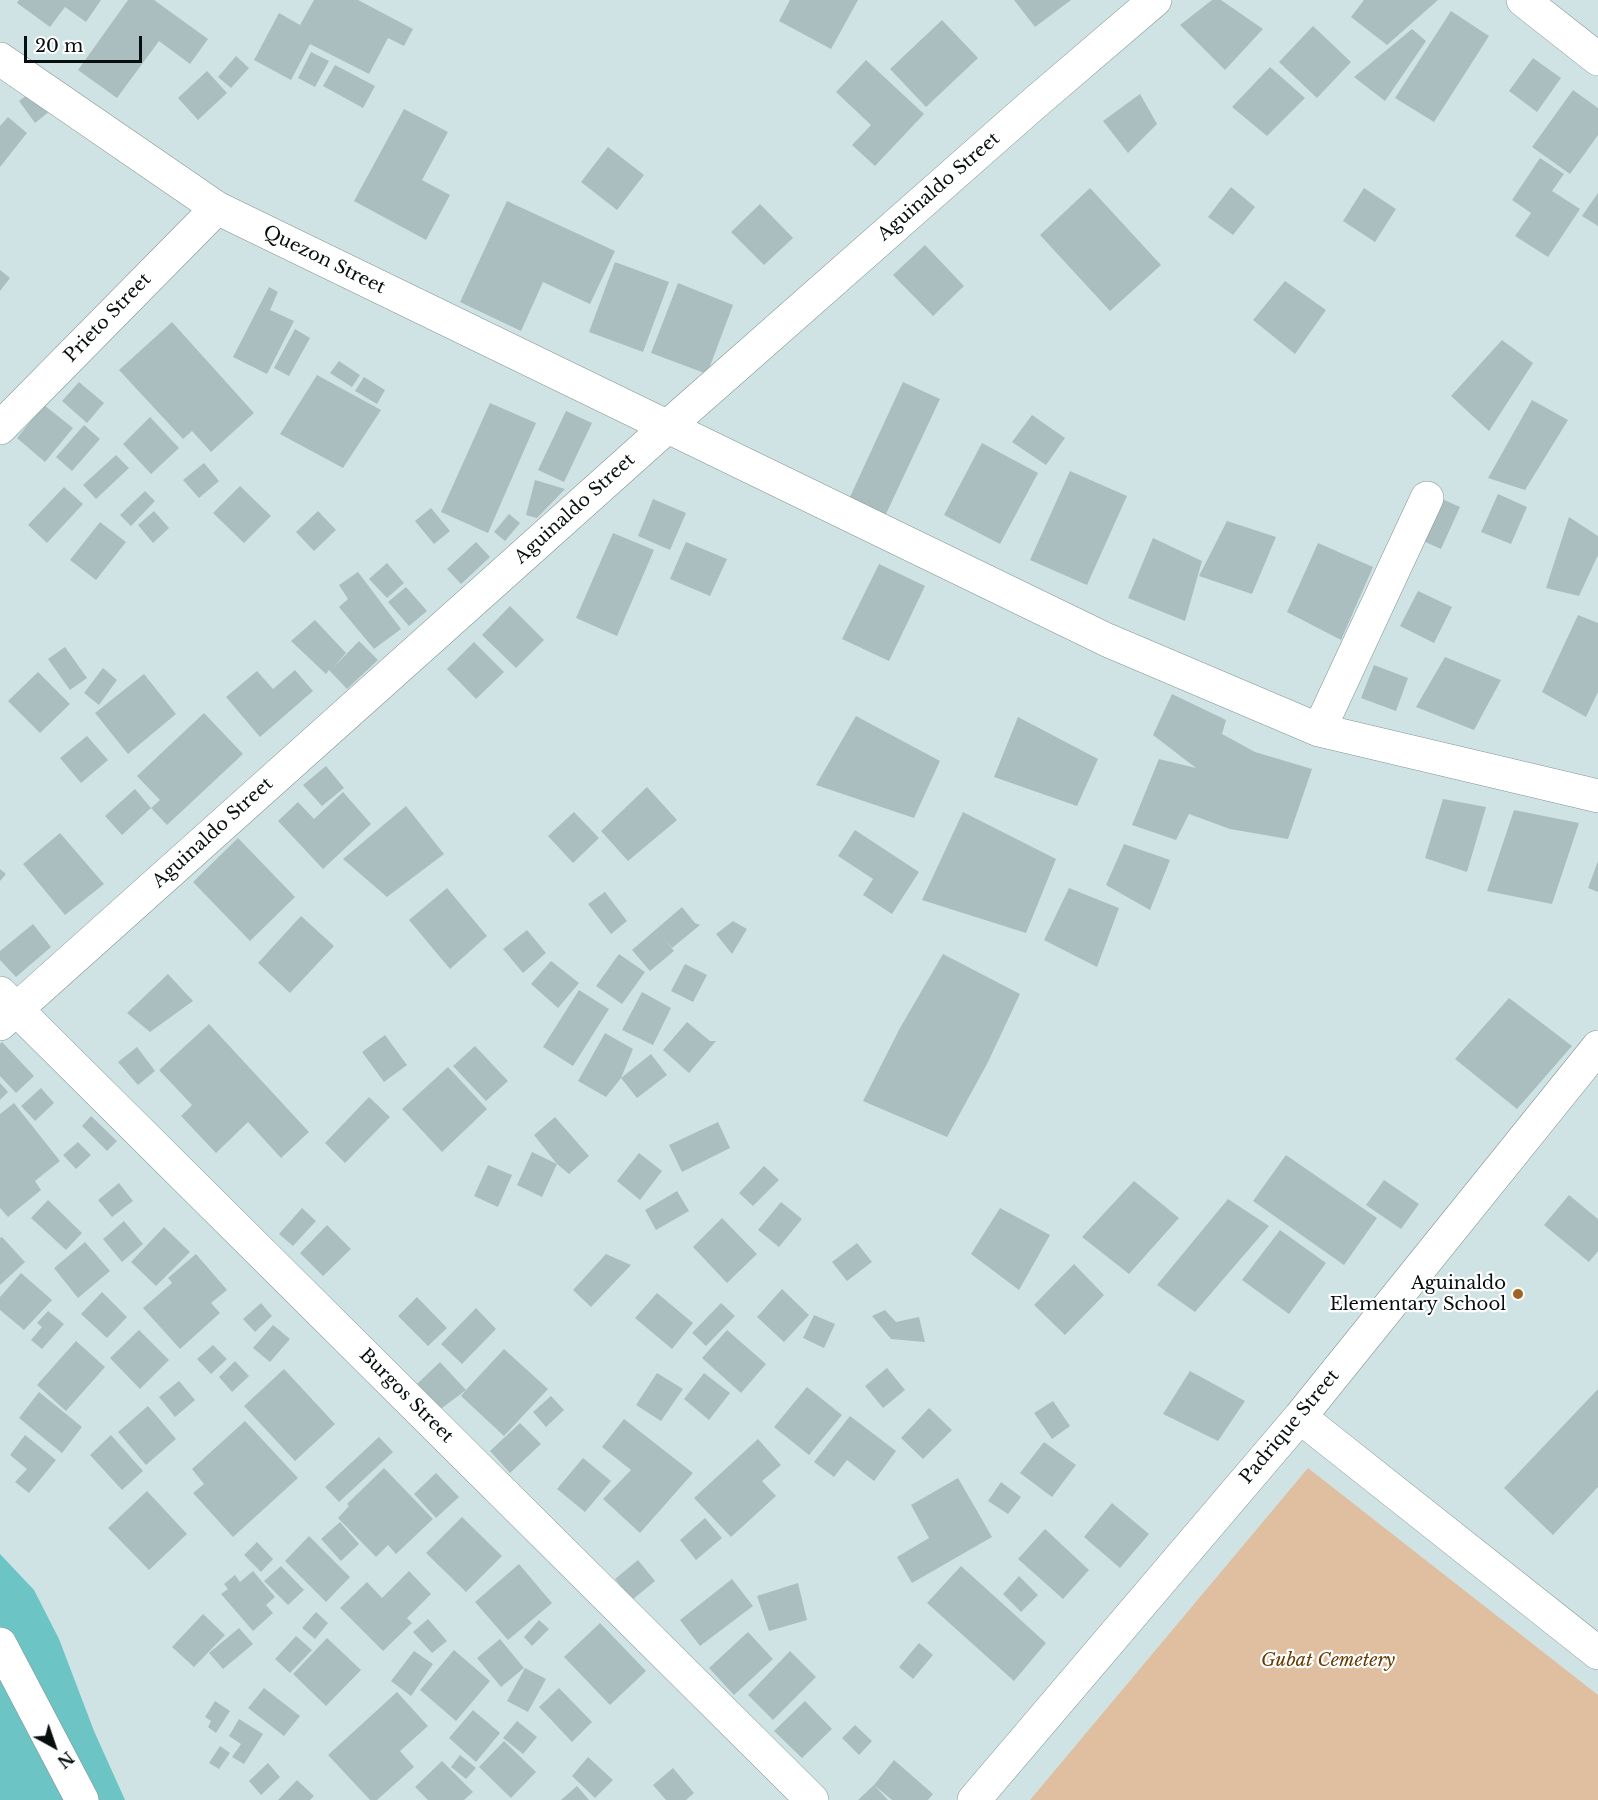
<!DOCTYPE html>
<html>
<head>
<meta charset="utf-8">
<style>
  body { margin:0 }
  #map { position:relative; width:1598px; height:1800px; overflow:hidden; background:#cfe3e4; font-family:"Libre Baskerville",serif }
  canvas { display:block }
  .north { position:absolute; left:24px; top:1716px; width:60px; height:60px; -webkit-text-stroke:4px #fff; paint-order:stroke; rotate:140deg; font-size:16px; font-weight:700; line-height:24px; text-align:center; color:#080f0f }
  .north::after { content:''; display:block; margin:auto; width:21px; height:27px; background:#080f0f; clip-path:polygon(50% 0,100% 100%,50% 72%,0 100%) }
  .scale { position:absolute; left:24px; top:36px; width:118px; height:27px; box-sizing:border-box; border:3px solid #080f0f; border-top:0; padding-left:8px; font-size:18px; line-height:21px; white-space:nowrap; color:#080f0f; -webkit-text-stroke:4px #fff; paint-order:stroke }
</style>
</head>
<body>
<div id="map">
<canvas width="1598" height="1800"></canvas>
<div class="north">N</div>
<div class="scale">20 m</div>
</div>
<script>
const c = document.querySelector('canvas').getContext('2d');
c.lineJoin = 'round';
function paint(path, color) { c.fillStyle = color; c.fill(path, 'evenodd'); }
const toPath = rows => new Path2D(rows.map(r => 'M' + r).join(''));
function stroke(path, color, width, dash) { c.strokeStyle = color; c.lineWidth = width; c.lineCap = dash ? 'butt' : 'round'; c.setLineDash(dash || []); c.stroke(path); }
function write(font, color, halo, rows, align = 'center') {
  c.font = font + ' "Libre Baskerville",serif'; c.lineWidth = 4.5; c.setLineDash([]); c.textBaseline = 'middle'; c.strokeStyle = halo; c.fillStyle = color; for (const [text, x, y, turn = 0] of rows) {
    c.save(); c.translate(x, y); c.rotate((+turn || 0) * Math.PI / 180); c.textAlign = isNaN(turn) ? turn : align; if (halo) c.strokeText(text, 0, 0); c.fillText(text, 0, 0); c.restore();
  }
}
paint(toPath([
  [1308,1468,1598,1695,1598,1800,1030,1800]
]), '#e0bfa1');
paint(toPath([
  [0,1554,34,1590,59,1639,94,1731,125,1800,0,1800]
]), '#6cc4c5');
paint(toPath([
  [19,0,101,0,86,22,65,7,50,27,17,3],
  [128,0,154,0,208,39,190,64,159,41,117,98,78,70],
  [314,0,358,0,413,29,404,46,388,38,369,74,310,44,291,80,254,60,279,13,300,25],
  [790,0,858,0,831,49,779,21],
  [1014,0,1071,0,1035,27],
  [1212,0,1221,0,1263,29,1225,70,1180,25],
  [1364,0,1438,0,1387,45,1351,17],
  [1451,11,1489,36,1434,122,1395,98],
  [942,20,978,58,926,107,890,69],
  [1313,26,1351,62,1317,98,1279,62],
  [1412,29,1426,41,1385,101,1354,77],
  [311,52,329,61,315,87,298,78],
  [236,56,249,68,231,88,218,77],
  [1533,58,1561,78,1537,112,1509,91],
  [866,60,924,114,875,166,852,145,871,125,836,92],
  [335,65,375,86,363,108,323,86],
  [1270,67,1305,98,1267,136,1232,107],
  [207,71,227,93,198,120,178,98],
  [34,90,50,111,35,123,19,101],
  [1573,90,1598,108,1598,135,1570,174,1532,147],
  [1140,94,1157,124,1128,153,1103,121],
  [404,109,448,132,422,180,450,195,426,240,354,201],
  [8,117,27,133,0,167,0,126],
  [608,147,644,175,617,210,581,182],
  [1540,158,1564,174,1552,191,1580,209,1548,257,1515,236,1531,213,1512,200],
  [1231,187,1255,207,1233,235,1208,217],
  [1090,188,1161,265,1110,311,1040,235],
  [1364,188,1396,209,1375,242,1343,221],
  [1598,193,1598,226,1582,216],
  [507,201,615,251,590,304,543,282,521,331,460,302],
  [760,204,793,238,764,265,731,232],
  [925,245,964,286,933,316,893,275],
  [615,262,669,282,643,352,589,332],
  [0,270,10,278,0,291],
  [1285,281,1326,310,1295,354,1253,320],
  [678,283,733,305,707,374,651,353],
  [269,287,278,292,270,310,294,321,267,374,233,357],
  [172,322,254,413,211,452,192,431,183,439,119,370],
  [295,329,310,338,289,376,274,368],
  [1502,340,1533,363,1489,431,1451,396],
  [339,361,360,375,352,387,330,373],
  [317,375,381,410,343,468,280,434],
  [364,377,385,390,377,404,355,391],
  [79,382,104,403,87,423,62,401],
  [903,382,940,399,885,516,849,499],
  [1532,400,1568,420,1525,490,1488,478],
  [490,403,536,423,488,533,441,512],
  [44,405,73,428,45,462,17,438],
  [566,411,592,423,564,482,538,470],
  [1032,415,1065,438,1046,465,1012,442],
  [150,417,179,448,151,474,123,444],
  [84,425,100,439,72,471,56,457],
  [982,443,1038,473,1000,544,944,515],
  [116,455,129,468,96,499,83,485],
  [204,463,219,481,199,498,183,480],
  [1070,471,1127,496,1087,585,1030,560],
  [535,480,565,489,537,518,526,515],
  [240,486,271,516,244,543,213,513],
  [64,487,83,504,47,543,28,525],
  [145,491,155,501,131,526,120,515],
  [1498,494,1527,507,1511,544,1481,532],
  [1433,495,1460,507,1441,549,1414,537],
  [653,499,686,513,670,550,638,536],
  [431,508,450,531,434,544,415,521],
  [154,511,169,528,153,543,138,525],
  [318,511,336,530,314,551,296,532],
  [509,514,520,523,505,541,494,532],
  [1569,517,1598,536,1598,555,1579,596,1546,588],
  [1227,521,1276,537,1252,594,1199,576],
  [100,522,126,542,96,580,70,560],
  [613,533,654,550,617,636,576,618],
  [1153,538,1202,561,1185,621,1128,598],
  [476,542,490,557,461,584,447,569],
  [686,542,727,559,710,596,670,579],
  [1318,543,1373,567,1341,640,1287,612],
  [387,563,404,583,387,598,369,579],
  [879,564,925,586,889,661,842,639],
  [358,572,401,629,374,649,339,607,348,599,339,585],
  [406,587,427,611,409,626,388,602],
  [1418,591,1452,607,1434,643,1400,626],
  [510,606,544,640,516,668,482,635],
  [1578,615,1598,623,1598,692,1586,717,1542,692],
  [315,620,346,653,332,669,359,641,378,660,347,689,329,670,326,674,291,641],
  [474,642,504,672,476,699,447,669],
  [65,647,87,678,70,690,48,659],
  [1445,657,1501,680,1474,730,1416,707],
  [1374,665,1408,678,1396,711,1361,698],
  [103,668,117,680,99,705,84,693],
  [295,670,313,691,260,737,226,697,257,671,273,689],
  [38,672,70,704,40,733,8,701],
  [144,674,176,714,128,754,95,713],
  [1172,694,1226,720,1222,734,1255,752,1312,769,1288,839,1230,829,1189,814,1176,840,1132,825,1159,759,1196,768,1153,735],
  [204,713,243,754,167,825,151,808,122,835,105,816,135,789,151,808,160,800,137,776],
  [856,716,940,761,914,818,816,785],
  [1018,717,1098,759,1077,806,994,777],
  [87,736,108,760,81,783,60,758],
  [326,766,344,788,322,806,303,785],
  [647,787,677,820,628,861,601,831],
  [343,792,371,824,323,869,278,821,298,802,314,819],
  [1443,799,1486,807,1467,872,1425,858],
  [406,806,444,854,387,897,343,859],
  [1514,810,1579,823,1552,904,1487,891],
  [574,812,599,838,573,863,548,836],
  [963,812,1056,859,1026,933,922,900],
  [855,830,919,872,892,914,863,895,873,879,838,856],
  [60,833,104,884,65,915,23,864],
  [238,838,295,897,250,941,193,882],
  [1124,844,1170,860,1150,910,1106,885],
  [1598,861,1598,892,1588,888],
  [0,869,6,874,0,881],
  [447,888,487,936,450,969,409,920],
  [1069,888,1119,908,1097,967,1044,940],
  [605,892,627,921,611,934,588,904],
  [682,907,695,923,700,925,672,948,663,938,674,951,650,971,632,950],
  [301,916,334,946,290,993,258,963],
  [733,921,747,929,732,954,716,934],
  [33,924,51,947,16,977,0,960,0,951],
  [527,930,546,953,523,973,503,949],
  [619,954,645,972,622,1004,596,986],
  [943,954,1020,994,987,1064,947,1137,863,1101,900,1028],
  [551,961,579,983,558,1008,531,984],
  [685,964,707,975,693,1002,671,991],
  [168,974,193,1001,150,1032,127,1013],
  [579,990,609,1009,573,1066,543,1047],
  [642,992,671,1008,653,1045,622,1030],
  [1509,998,1572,1046,1517,1109,1455,1059],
  [687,1022,710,1041,716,1041,689,1073,663,1050],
  [209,1024,309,1132,281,1158,248,1122,216,1153,181,1116,192,1105,159,1070],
  [605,1033,633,1049,621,1078,606,1097,578,1081],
  [385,1035,407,1065,384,1082,362,1052],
  [2,1042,34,1076,16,1093,0,1076,0,1044],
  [475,1046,508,1081,486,1101,453,1066],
  [137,1047,155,1071,138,1085,118,1062],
  [651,1054,667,1075,637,1098,621,1078],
  [448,1067,487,1109,442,1152,402,1109],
  [0,1083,8,1092,0,1100],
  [41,1088,54,1103,35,1121,21,1106],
  [369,1097,390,1117,345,1163,325,1143],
  [14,1103,60,1161,35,1181,41,1190,8,1217,0,1208,0,1114],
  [91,1116,117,1141,107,1151,82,1126],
  [555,1117,589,1156,569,1174,557,1164,534,1135],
  [718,1122,730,1148,682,1172,669,1145],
  [78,1142,91,1155,76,1169,63,1155],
  [532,1152,557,1164,542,1197,517,1185],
  [639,1153,662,1171,640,1200,617,1181],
  [1286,1155,1377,1218,1344,1265,1253,1201],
  [488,1165,512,1175,498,1207,474,1196],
  [764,1166,779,1180,753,1206,739,1193],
  [1384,1180,1419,1204,1401,1229,1366,1205],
  [1134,1181,1179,1218,1129,1274,1082,1237],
  [119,1183,133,1201,112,1217,98,1200],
  [677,1191,689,1211,656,1230,645,1210],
  [1569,1195,1598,1219,1598,1251,1589,1262,1544,1225],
  [1228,1199,1269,1226,1195,1312,1157,1285],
  [48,1200,82,1233,66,1250,31,1218],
  [781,1202,802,1219,779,1247,758,1230],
  [302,1208,316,1221,293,1246,279,1234],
  [1000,1208,1050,1235,1019,1290,971,1254],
  [722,1218,757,1254,727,1283,693,1247],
  [124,1221,143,1244,122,1262,103,1239],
  [327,1225,351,1249,323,1276,300,1253],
  [164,1227,190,1252,156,1286,131,1262],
  [1280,1230,1326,1263,1289,1314,1242,1280],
  [2,1237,25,1262,0,1285,0,1238],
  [85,1242,110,1271,78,1298,54,1268],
  [857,1243,872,1262,847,1281,832,1262],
  [196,1254,227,1290,211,1303,220,1313,180,1349,143,1308,172,1283,168,1278],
  [606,1254,631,1265,591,1307,573,1290],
  [1074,1264,1104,1295,1065,1335,1034,1305],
  [21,1273,52,1300,24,1330,0,1310,0,1297],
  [782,1289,809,1315,784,1342,757,1317],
  [102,1292,127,1317,107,1338,81,1314],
  [657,1293,693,1323,672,1349,635,1318],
  [417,1297,447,1328,428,1346,398,1316],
  [261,1303,272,1316,255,1332,243,1319],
  [721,1303,735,1316,706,1346,692,1333],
  [476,1308,496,1329,462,1364,441,1344],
  [885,1310,896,1322,919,1317,925,1342,891,1339,872,1316],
  [48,1311,64,1324,42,1349,31,1340,42,1327,37,1323],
  [814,1315,835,1324,824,1348,803,1338],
  [273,1325,290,1339,270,1362,253,1348],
  [139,1330,169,1360,140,1389,110,1358],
  [727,1330,766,1364,741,1393,702,1358],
  [76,1341,105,1367,66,1411,37,1385],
  [213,1345,227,1359,211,1374,197,1359],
  [504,1349,548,1389,504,1436,461,1396,466,1390,438,1411,415,1386,440,1362,466,1390],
  [235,1361,249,1376,232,1392,219,1377],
  [887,1368,905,1390,883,1408,865,1386],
  [284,1369,335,1424,295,1461,244,1406],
  [1190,1371,1245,1401,1218,1441,1163,1414],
  [657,1373,683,1389,661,1421,636,1405],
  [704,1373,730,1393,709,1420,684,1399],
  [179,1381,195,1400,175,1417,159,1397],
  [807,1387,842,1415,809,1455,774,1427],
  [1598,1389,1598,1487,1553,1535,1504,1488],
  [39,1392,82,1427,62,1453,19,1418],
  [551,1396,564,1410,546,1427,533,1412],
  [1053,1401,1070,1426,1052,1439,1034,1413],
  [148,1406,176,1439,146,1465,118,1432],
  [929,1408,952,1430,923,1459,901,1438],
  [850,1416,896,1451,874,1481,847,1460,834,1477,814,1462],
  [624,1419,693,1473,640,1533,603,1499,631,1470,602,1447],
  [245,1421,298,1478,233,1537,193,1493,204,1484,192,1469],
  [520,1423,541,1444,510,1473,490,1451],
  [25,1435,56,1460,29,1493,15,1482,27,1469,10,1455],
  [111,1435,143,1471,122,1490,90,1455],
  [379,1437,393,1452,339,1502,325,1487],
  [758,1439,781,1465,762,1481,776,1496,731,1537,694,1498],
  [1044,1442,1076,1465,1052,1497,1020,1473],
  [583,1458,611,1481,585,1512,557,1489],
  [384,1468,433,1519,396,1554,388,1545,376,1557,338,1518,349,1506,347,1504],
  [436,1473,459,1497,436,1518,414,1494],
  [958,1478,992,1537,912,1583,897,1557,929,1538,911,1505],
  [1001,1482,1021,1497,1008,1514,988,1501],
  [147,1491,187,1534,149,1570,108,1528],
  [1112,1503,1149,1534,1120,1568,1084,1537],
  [462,1517,502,1556,466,1592,426,1553],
  [705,1518,722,1538,696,1560,680,1540],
  [340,1522,359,1544,341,1561,321,1539],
  [1045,1529,1089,1570,1063,1599,1018,1559],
  [309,1536,350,1577,326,1602,285,1561],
  [257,1542,273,1559,261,1572,244,1555],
  [638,1560,655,1581,632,1600,615,1579],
  [519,1564,552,1603,508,1640,475,1602],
  [281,1566,304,1590,288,1605,264,1581],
  [961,1566,1046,1643,1014,1681,927,1603],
  [253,1571,275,1597,266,1605,273,1613,253,1631,221,1594,228,1589,224,1584,235,1575,240,1582],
  [409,1571,431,1594,407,1618,412,1623,383,1651,340,1608,367,1582,382,1598],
  [1019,1576,1038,1595,1021,1612,1003,1594],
  [732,1579,753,1606,700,1646,680,1620],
  [798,1583,807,1620,769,1631,757,1596],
  [316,1612,328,1623,315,1639,302,1628],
  [203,1614,225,1635,194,1667,172,1647],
  [428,1619,447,1641,432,1653,413,1632],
  [539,1620,549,1629,532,1646,524,1637],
  [600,1623,646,1671,610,1705,564,1657],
  [239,1628,253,1644,223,1669,209,1653],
  [748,1632,773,1659,734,1695,709,1668],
  [296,1636,312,1650,290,1673,275,1659],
  [327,1638,361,1670,326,1706,293,1674],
  [500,1639,524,1668,501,1687,477,1658],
  [919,1643,933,1655,913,1679,899,1667],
  [454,1650,490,1681,456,1721,420,1690],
  [414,1651,433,1664,411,1696,391,1681],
  [790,1651,816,1677,773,1720,748,1695],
  [525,1668,546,1679,528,1712,507,1701],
  [264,1688,300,1716,284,1736,248,1708],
  [559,1688,592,1722,572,1742,539,1707],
  [397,1692,428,1726,400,1751,414,1767,377,1800,370,1800,328,1755],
  [215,1701,230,1711,216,1733,208,1727,211,1721,205,1717],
  [805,1701,832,1729,802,1758,774,1731],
  [473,1710,500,1733,476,1762,449,1738],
  [239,1719,263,1734,244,1764,232,1757,241,1744,229,1736],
  [517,1721,537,1737,523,1754,503,1738],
  [855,1725,872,1741,859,1755,842,1738],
  [504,1741,536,1772,511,1798,479,1767],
  [220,1746,230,1753,219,1769,209,1763],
  [460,1755,476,1768,466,1779,451,1767],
  [588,1757,613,1780,595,1798,572,1776],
  [894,1760,933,1794,928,1800,892,1800,874,1785,888,1800,858,1800,874,1785],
  [442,1761,473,1792,464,1800,428,1800,415,1787],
  [268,1763,280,1777,261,1795,249,1781],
  [673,1768,694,1793,686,1800,666,1800,653,1785],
  [297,1780,314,1796,310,1800,278,1800],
  [577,1786,589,1800,561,1800]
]), '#abbebf');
const minor = toPath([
  [0,59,217,208,1107,640,1319,730,1598,796],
  [0,428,217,208],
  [1319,730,1427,498],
  [0,993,812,1800],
  [0,1024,667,427,1030,107,1155,0],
  [1300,1417,1598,1653],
  [0,1644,82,1800],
  [974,1800,1300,1417,1598,1047]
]);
const major = toPath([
  [1523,0,1598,59]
]);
stroke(minor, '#819394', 34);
stroke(major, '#819394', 34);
stroke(minor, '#fff', 33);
stroke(major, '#fff', 33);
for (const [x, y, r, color] of [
  [1518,1294,6,"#9f6425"]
]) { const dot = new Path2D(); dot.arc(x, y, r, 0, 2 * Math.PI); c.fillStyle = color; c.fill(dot); stroke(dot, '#fff', 2); }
write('18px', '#080f0f', '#fff', [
  ["Aguinaldo Street",939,187,-41],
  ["Quezon Street",324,260,26],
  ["Prieto Street",108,318,-46],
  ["Aguinaldo Street",575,509,-42],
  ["Aguinaldo Street",213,833,-42],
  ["Burgos Street",406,1396,45],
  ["Padrique Street",1290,1427,-50]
]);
write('18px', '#080f0f', '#fff', [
  ["Aguinaldo",1506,1284],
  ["Elementary School",1506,1305]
], 'right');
write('italic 18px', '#683a00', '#fff', [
  ["Gubat Cemetery",1328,1661]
]);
</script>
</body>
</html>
